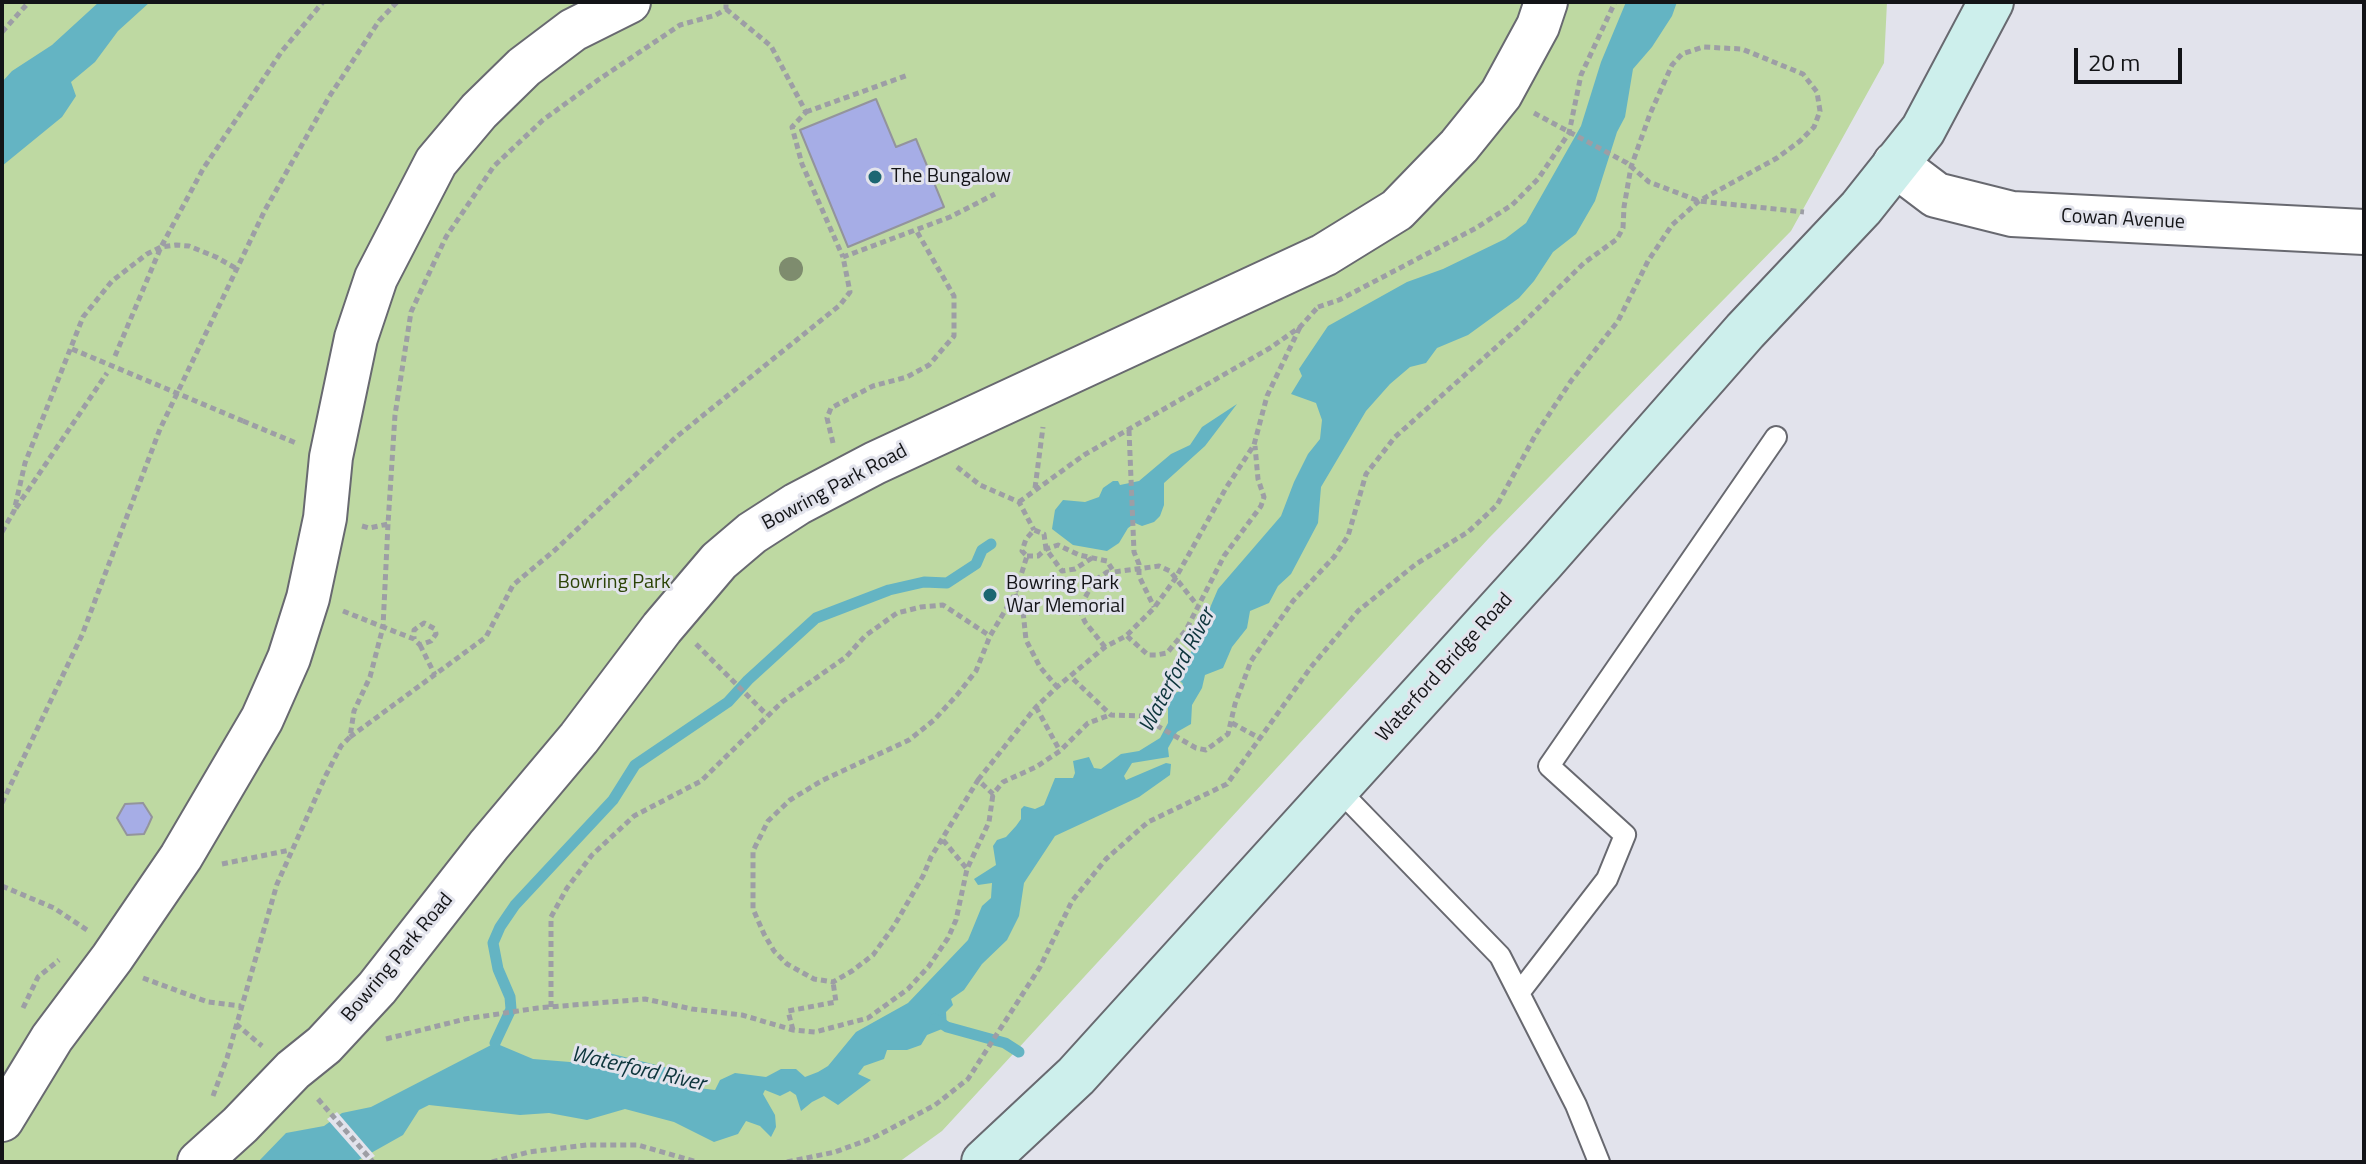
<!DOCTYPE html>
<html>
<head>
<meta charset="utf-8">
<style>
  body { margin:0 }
  #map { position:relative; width:2366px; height:1164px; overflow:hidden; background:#e2e3ec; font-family:"Titillium Web",sans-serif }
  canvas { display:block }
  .frame { position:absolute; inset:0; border:4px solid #131417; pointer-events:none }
  .scale { position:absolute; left:2074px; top:48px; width:108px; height:36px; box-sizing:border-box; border:4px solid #131417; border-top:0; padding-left:10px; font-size:24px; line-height:28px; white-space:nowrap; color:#131417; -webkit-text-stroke:6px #e2e3ec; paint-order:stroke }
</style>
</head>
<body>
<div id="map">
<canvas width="2366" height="1164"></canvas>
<div class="frame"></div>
<div class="scale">20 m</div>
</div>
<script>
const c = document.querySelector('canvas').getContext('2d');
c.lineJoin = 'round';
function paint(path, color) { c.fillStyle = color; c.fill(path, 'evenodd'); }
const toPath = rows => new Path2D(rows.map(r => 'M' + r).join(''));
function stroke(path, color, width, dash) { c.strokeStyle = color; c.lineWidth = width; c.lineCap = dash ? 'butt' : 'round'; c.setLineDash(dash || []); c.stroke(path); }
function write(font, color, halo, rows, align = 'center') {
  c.font = font + ' "Titillium Web",sans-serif'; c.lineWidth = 6; c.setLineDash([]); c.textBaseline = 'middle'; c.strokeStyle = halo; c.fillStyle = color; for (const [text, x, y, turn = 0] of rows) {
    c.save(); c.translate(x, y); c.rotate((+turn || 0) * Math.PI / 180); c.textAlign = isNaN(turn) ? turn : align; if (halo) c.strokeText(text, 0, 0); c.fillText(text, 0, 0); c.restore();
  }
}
paint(toPath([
  [2,2,1887,2,1884,63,1791,231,1489,538,942,1131,899,1162,2,1162]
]), '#bed9a2');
paint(toPath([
  [99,2,150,2,118,31,95,62,71,82,76,96,62,117,2,166,2,82,12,71,52,45],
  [1626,2,1677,2,1672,16,1652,47,1633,69,1625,117,1617,132,1595,201,1576,234,1553,252,1534,281,1519,298,1468,335,1437,348,1426,363,1410,367,1390,384,1366,411,1321,487,1318,523,1291,574,1278,586,1269,603,1250,611,1247,628,1232,647,1223,668,1205,675,1202,688,1192,705,1191,724,1177,732,1168,748,1169,757,1132,763,1124,776,1126,780,1166,763,1171,764,1170,775,1139,797,1055,836,1024,883,1019,916,1007,940,982,964,964,990,951,999,953,1005,946,1012,947,1027,927,1035,921,1045,907,1050,887,1050,884,1059,864,1066,858,1074,871,1080,838,1105,824,1096,812,1102,801,1111,796,1095,790,1091,780,1096,765,1090,763,1094,775,1115,776,1127,771,1137,760,1126,746,1121,738,1134,714,1142,674,1122,625,1109,587,1120,549,1113,520,1115,429,1105,419,1110,403,1135,355,1162,258,1162,286,1133,324,1126,342,1113,371,1107,495,1043,533,1059,570,1062,605,1052,676,1070,696,1078,699,1088,715,1090,720,1080,735,1073,766,1077,781,1069,796,1069,805,1077,818,1072,828,1066,856,1032,908,1003,968,940,982,906,991,898,992,883,978,885,974,879,996,865,993,846,997,840,1006,837,1016,826,1021,819,1021,809,1024,806,1035,809,1044,805,1055,778,1073,778,1075,773,1073,761,1089,757,1094,768,1101,769,1121,754,1139,751,1160,738,1168,723,1168,704,1159,708,1158,705,1171,693,1178,692,1183,684,1179,680,1218,589,1281,516,1294,482,1308,454,1320,439,1322,420,1316,403,1291,394,1302,376,1299,369,1328,326,1407,282,1443,269,1505,239,1526,223,1581,126,1601,62],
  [1237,404,1205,446,1164,483,1164,505,1160,516,1154,522,1142,526,1135,523,1128,528,1119,543,1107,551,1073,545,1052,529,1055,510,1063,500,1085,502,1099,497,1103,488,1113,481,1118,481,1120,485,1139,481,1171,454,1190,445,1202,427]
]), '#64b4c3');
paint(toPath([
  [337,1112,375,1156,365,1162,327,1119]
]), '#e2e3ec');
stroke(toPath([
  [935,1019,947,1027,1005,1043,1019,1052],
  [495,1043,511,1009,510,997,498,969,493,943,500,927,515,905,613,800,635,765,728,702,748,680,816,618,889,590,924,582,947,583,976,564,982,550,991,544]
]), '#64b4c3', 11);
const building = toPath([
  [876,99,896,147,916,139,944,207,848,247,800,130,876,99],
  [143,803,152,817,148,826,144,834,127,835,117,818,125,804,143,803]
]);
paint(building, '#a6ade6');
stroke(building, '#93949c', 2);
const service = toPath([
  [1336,787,1500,956,1576,1105,1599,1162],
  [1519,993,1607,879,1625,835,1549,766,1776,437]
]);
const minor = toPath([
  [2,1120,52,1038,112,958,181,857,262,719,289,658,308,598,325,518,331,457,356,338,376,278,436,162,479,111,524,67,573,30,629,2],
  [199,1162,240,1125,293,1070,324,1045,377,988,489,845,579,738,662,628,719,561,752,533,797,504,875,463,1324,255,1397,210,1459,146,1501,94,1538,26,1546,2]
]);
const tertiary = toPath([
  [1895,164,1936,195,2012,214,2364,232]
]);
const secondary = toPath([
  [984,1162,1076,1076,1543,561,1745,331,1861,208,1923,130,1991,2]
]);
stroke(service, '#686970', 24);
stroke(minor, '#686970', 46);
stroke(tertiary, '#686970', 48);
stroke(secondary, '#686970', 48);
stroke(toPath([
  [726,9,771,46,806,112,792,127,802,164,843,257],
  [2,32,29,2],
  [806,112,908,75],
  [1534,113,1627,163,1649,182,1699,201,1804,212],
  [1318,307,1339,300,1476,228,1512,205,1538,179,1569,133,1581,75,1615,2],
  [115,356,161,247,203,169,282,51,323,2],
  [243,421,296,443],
  [1129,430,1134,552,1139,564,1139,576,1154,607],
  [833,443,827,418,831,408,873,386,907,377,929,365,954,336,954,296,916,230],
  [957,467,980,485,1019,502,1034,530],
  [1035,488,1043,427],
  [1019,502,1084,455,1270,348,1300,327,1318,307],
  [16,508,107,373],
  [362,526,369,528,388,524,395,415,411,312,446,237,494,166,543,120,598,80,680,25,716,15,726,9,726,2],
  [2,532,14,511,25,463,83,317,112,281,147,254,161,247,176,245,189,246,216,257,237,269],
  [1027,556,1038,556,1046,549,1058,545,1079,555,1107,561,1114,572,1159,566,1170,571,1197,605],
  [1092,558,1075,569,1062,571,1046,549,1044,534,1034,530,1026,539,1022,551,1027,556,1015,594,990,636,976,671,957,695,934,720,909,740,823,780,790,800,768,821,753,851,753,909,764,934,774,951,787,964,814,979,833,982,852,971,873,955,894,926,923,876,931,857,978,780,993,794,1003,782,1036,767,1060,751,1088,723,1110,715],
  [1015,594,1023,611,1026,640,1040,667,1057,687],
  [343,611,383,627,388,524],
  [1127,636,1148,655,1156,655,1167,653,1186,630,1224,556,1261,506,1264,497,1258,479,1255,446],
  [696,644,767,715],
  [420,645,435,675],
  [1105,647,1085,622,1079,609,1094,581,1107,572,1113,572],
  [1036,707,1060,751],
  [1232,723,1261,739],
  [350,737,486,637,513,585,555,550,675,438,840,305,850,292,843,257,950,217,995,194],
  [978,780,1036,707,1057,687,1105,647,1126,636,1154,608,1175,579,1226,488,1254,445,1267,396,1300,327],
  [2,803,82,635,160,429,265,210,329,97,379,21,397,2],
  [943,840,967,869],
  [222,864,290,850],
  [2,886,54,908,87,930],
  [143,978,208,1002,241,1006],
  [551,1007,551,917,567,888,592,855,634,816,701,781,782,702,846,657,865,636,897,613,921,607,943,605,990,636],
  [23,1008,38,977,59,960],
  [236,1024,262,1046],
  [793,1030,788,1011,836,1002,833,982],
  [386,1039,465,1019,538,1008,645,999,692,1009,742,1015,793,1030,815,1032,868,1018,908,989,929,966,948,938,956,920,967,869,989,822,993,794],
  [213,1096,227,1058,277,884,326,775,341,746,350,737,354,711,370,677,383,627,414,639,420,645,431,641,436,634,435,629,424,623,414,630,414,639],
  [318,1099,373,1162],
  [492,1162,529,1152,587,1145,638,1145,697,1162],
  [787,1162,835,1152,873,1138,935,1105,968,1079,1040,967,1072,901,1106,859,1148,822,1227,784,1311,667,1358,611,1416,564,1468,532,1497,505,1536,434,1571,381,1618,321,1648,261,1672,225,1699,201,1777,158,1800,141,1814,127,1820,111,1817,92,1803,74,1742,49,1703,47,1682,54,1672,65,1650,114,1631,167,1624,207,1623,228,1617,239,1584,263,1521,325,1395,437,1366,474,1348,536,1334,557,1293,601,1251,661,1235,704,1228,734,1206,750,1196,748,1140,716,1111,715,1071,677]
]), '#9d9ea5', 5, [6, 4]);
stroke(service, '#fff', 20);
stroke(minor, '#fff', 42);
stroke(tertiary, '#fff', 44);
stroke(secondary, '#cdefec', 44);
stroke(toPath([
  [72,349,243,421]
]), '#9d9ea5', 5, [6, 4]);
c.fillStyle = '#7e8c6e';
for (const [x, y] of [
  [791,269]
]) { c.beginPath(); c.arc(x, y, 12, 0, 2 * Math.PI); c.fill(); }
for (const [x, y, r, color] of [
  [875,177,8,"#1c6672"],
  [990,595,8,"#1c6672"]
]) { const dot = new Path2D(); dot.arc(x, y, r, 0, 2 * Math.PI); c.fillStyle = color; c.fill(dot); stroke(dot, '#e2e3ec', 3); }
write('20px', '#131417', '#e2e3ec', [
  ["The Bungalow",891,177],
  ["Bowring Park",1006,584],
  ["War Memorial",1006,607]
], 'left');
write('20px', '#131417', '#e2e3ec', [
  ["Cowan Avenue",2123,220,3],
  ["Bowring Park Road",835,488,-28],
  ["Waterford Bridge Road",1445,668,-48],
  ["Bowring Park Road",398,958,-50]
]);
write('20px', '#2c4407', '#e2e3ec', [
  ["Bowring Park",614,583]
]);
write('italic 22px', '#0d353c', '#e2e3ec', [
  ["Waterford River",1178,671,-62],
  ["Waterford River",638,1070,13]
]);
</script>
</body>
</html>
